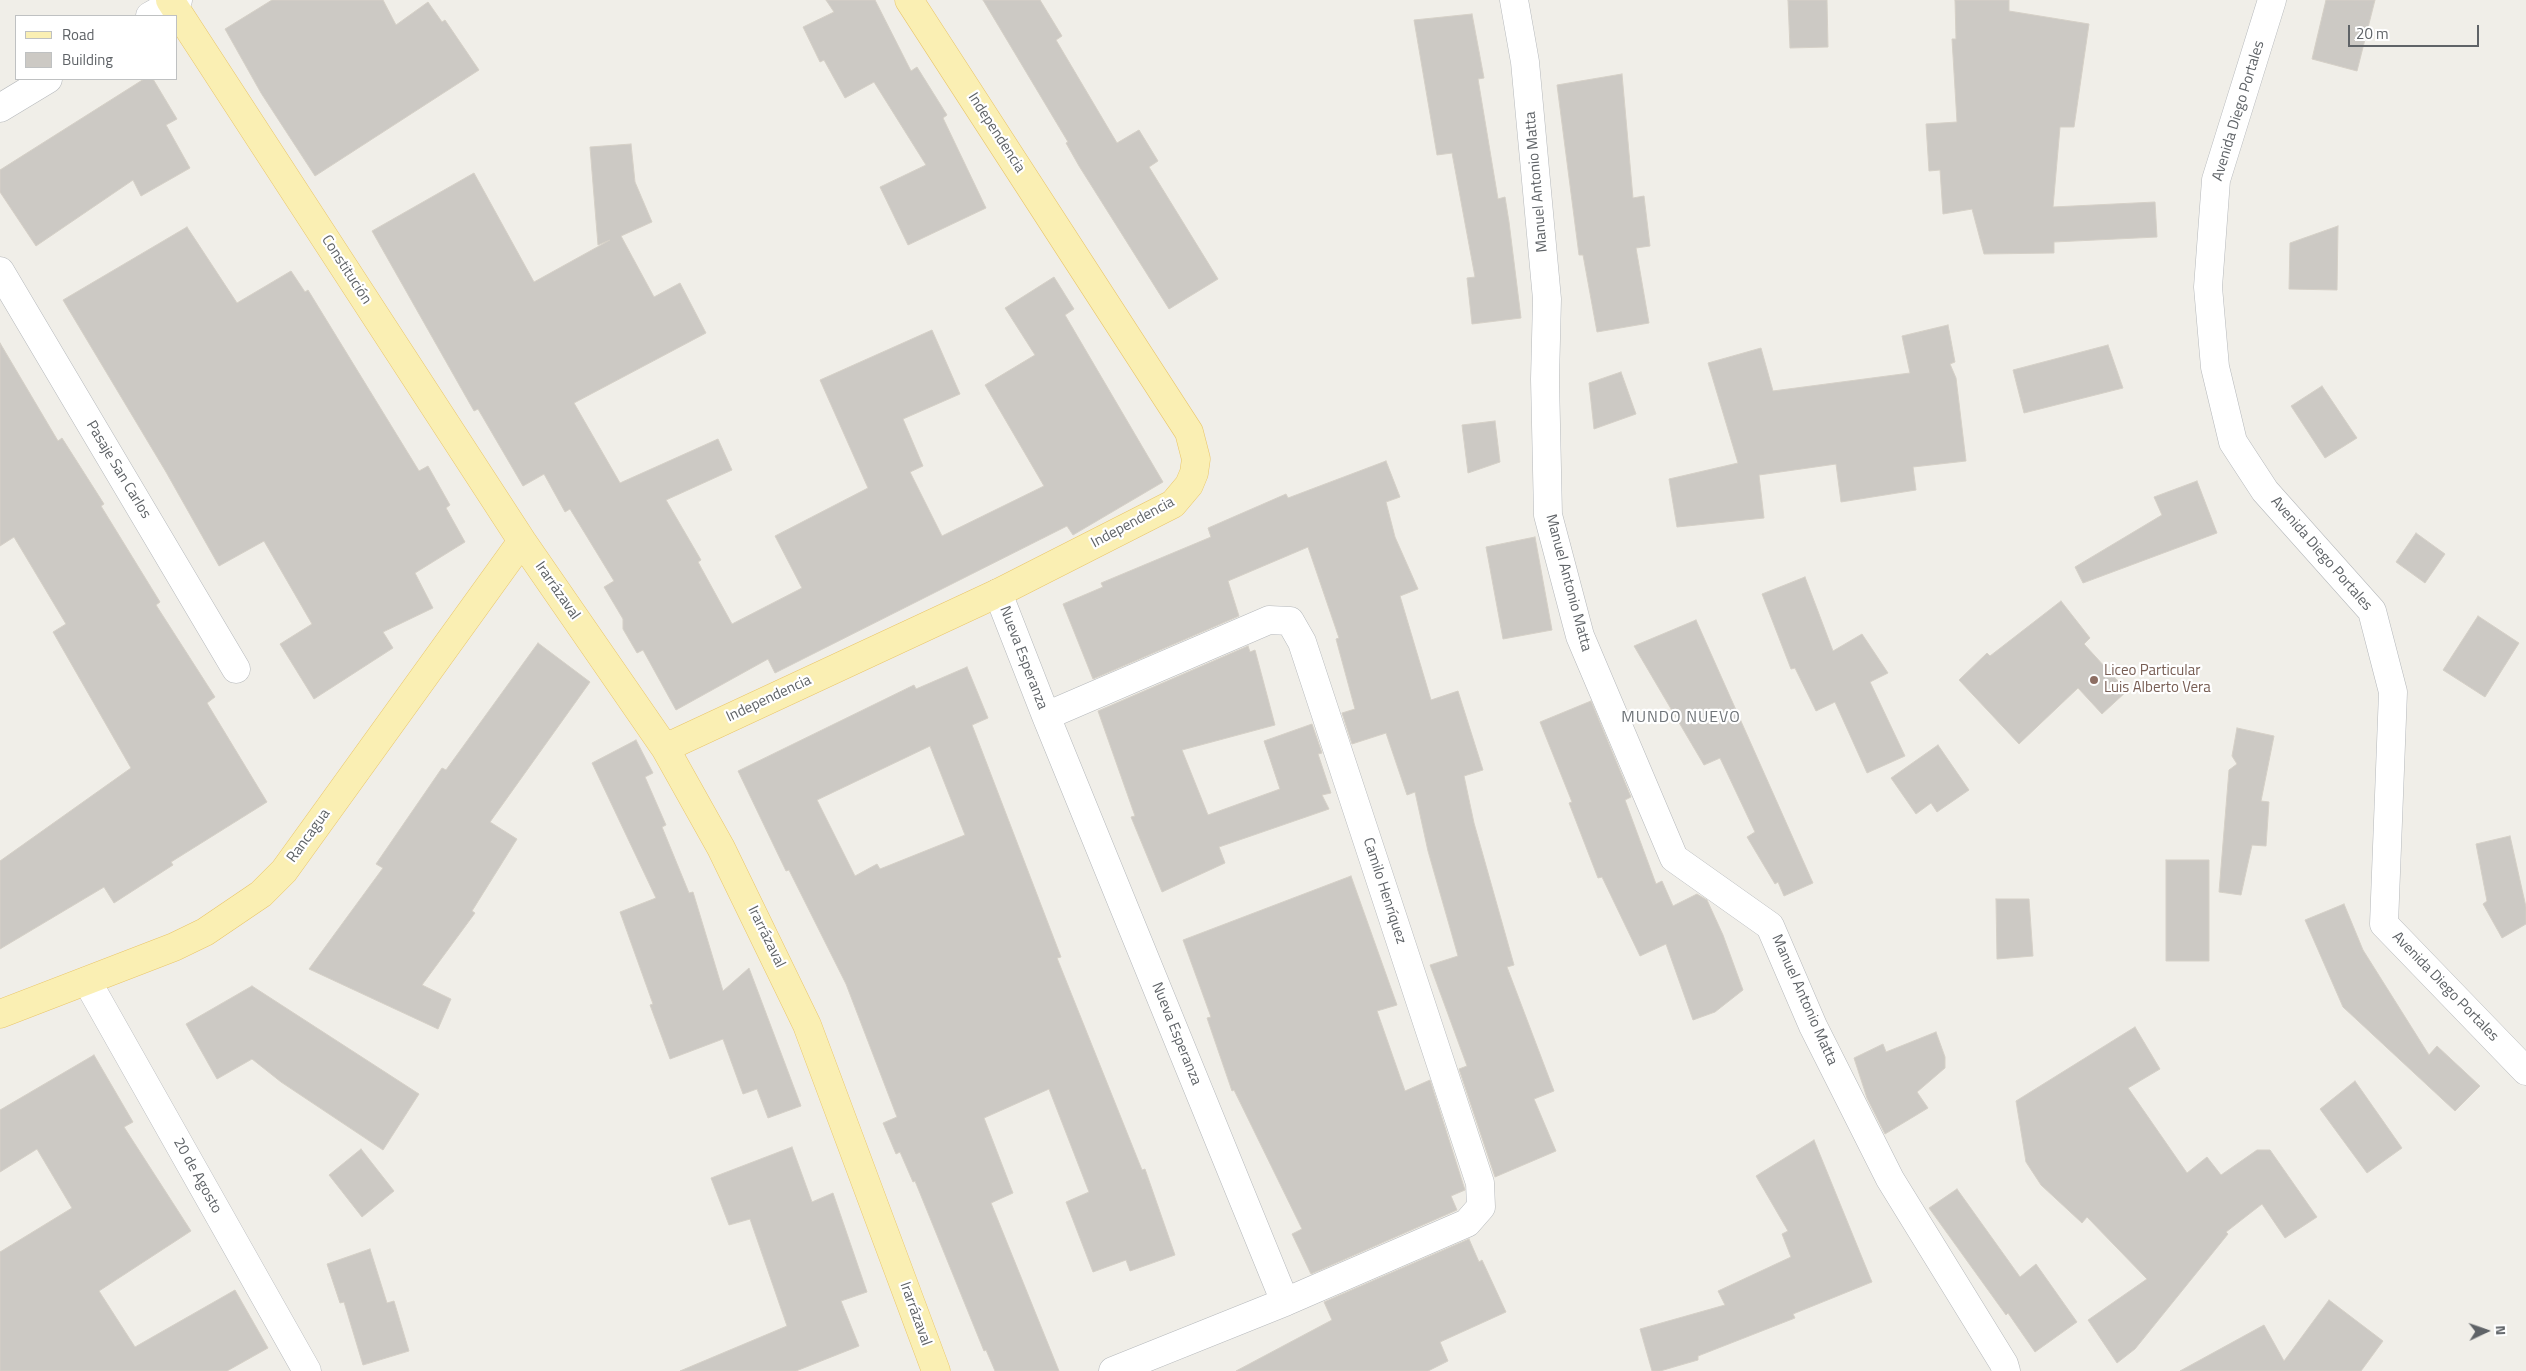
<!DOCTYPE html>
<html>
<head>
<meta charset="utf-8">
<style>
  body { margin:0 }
  #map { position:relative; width:2526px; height:1371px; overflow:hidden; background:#f0eee8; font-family:"Titillium Web",sans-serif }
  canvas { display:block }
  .legend { position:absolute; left:15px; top:15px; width:162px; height:65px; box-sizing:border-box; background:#fff; border:1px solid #bfc1c2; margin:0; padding:6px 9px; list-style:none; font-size:15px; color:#5f6367 }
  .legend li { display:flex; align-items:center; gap:10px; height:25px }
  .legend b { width:25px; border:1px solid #bfc1c2 }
  .north { position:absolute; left:2461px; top:1306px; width:50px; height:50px; -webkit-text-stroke:4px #fff; paint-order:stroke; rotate:87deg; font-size:14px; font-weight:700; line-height:20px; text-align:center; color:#5f6367 }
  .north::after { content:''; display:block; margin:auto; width:18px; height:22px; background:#5f6367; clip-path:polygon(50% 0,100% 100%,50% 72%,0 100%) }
  .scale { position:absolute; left:2348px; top:25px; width:131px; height:22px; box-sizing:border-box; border:2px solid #5f6367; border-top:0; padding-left:6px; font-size:15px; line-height:18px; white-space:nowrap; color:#5f6367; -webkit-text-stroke:4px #fff; paint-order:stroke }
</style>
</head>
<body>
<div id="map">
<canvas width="2526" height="1371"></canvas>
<ul class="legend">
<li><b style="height:6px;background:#faefb3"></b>Road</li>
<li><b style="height:14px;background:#ccc9c4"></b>Building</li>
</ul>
<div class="north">N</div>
<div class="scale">20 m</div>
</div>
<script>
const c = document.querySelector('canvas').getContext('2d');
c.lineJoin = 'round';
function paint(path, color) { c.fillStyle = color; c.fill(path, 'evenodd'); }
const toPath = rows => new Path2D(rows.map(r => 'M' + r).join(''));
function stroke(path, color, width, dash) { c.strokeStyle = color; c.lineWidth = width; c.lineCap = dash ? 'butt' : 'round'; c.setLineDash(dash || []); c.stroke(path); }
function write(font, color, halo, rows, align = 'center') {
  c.font = font + ' "Titillium Web",sans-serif'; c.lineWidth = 4.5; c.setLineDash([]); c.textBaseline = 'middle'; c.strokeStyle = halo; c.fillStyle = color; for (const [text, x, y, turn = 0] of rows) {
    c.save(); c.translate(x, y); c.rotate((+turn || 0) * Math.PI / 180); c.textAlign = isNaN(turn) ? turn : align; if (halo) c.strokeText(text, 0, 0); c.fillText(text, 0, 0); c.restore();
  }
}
const building = toPath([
  [272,0,383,0,396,25,428,2,442,22,445,20,479,70,315,176,261,93,225,29,272,0],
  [826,0,875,0,911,71,917,67,947,115,943,118,986,208,908,245,880,187,926,165,874,82,845,98,824,60,820,62,803,27,834,12,826,0],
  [983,0,1040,0,1062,36,1056,40,1117,143,1139,130,1158,161,1149,167,1218,279,1169,309,1079,166,1066,143,1068,142,983,0],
  [1788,0,1827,0,1828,47,1790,48,1788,0],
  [1955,0,2009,0,2009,11,2089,24,2074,127,2060,127,2053,207,2155,202,2157,237,2054,242,2054,253,1984,254,1972,209,1943,214,1940,170,1929,171,1926,124,1957,122,1952,39,1956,39,1955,0],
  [2326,0,2375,0,2357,71,2312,59,2326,0],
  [1472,14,1484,78,1478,79,1498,199,1505,197,1509,222,1521,318,1472,324,1467,278,1475,277,1452,153,1437,155,1414,20,1472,14],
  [1622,74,1633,198,1644,196,1650,246,1636,248,1649,323,1597,332,1583,255,1579,255,1557,85,1622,74],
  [144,79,153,79,177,119,166,125,190,168,141,196,133,180,36,246,0,192,0,170,144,79],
  [631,144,635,182,652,222,621,236,654,297,680,283,706,333,574,403,620,483,718,439,732,470,666,500,701,560,698,562,732,624,802,588,775,536,868,488,820,380,932,330,960,394,903,419,923,466,910,472,942,536,1044,486,985,385,1035,355,1005,308,1054,277,1074,309,1065,315,1163,482,1073,535,1067,526,775,673,768,659,676,710,643,650,637,653,623,629,623,619,604,587,614,581,570,509,565,512,544,474,523,486,478,409,474,411,372,231,474,173,534,282,610,240,598,245,590,147,631,144],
  [2338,226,2337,290,2289,289,2290,243,2338,226],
  [187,227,237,303,291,271,305,292,308,290,419,471,428,466,450,505,446,508,465,542,415,573,433,608,383,632,393,648,314,699,280,644,312,624,264,541,219,566,166,472,63,300,187,227],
  [1948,325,1955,362,1950,364,1956,378,1966,461,1913,467,1916,490,1841,502,1836,464,1759,475,1764,518,1677,527,1669,479,1738,463,1708,363,1761,348,1773,391,1910,373,1902,336,1948,325],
  [0,343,58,441,62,438,104,504,101,506,160,602,156,605,215,697,207,703,267,802,171,862,173,865,114,903,104,887,0,949,0,861,131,768,53,632,66,624,14,537,0,546,0,343],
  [2108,345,2123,388,2024,413,2013,370,2108,345],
  [1621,372,1636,414,1594,429,1589,383,1621,372],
  [2322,386,2357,438,2325,458,2291,406,2322,386],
  [1495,421,1500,462,1468,473,1462,425,1495,421],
  [1386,461,1400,497,1386,502,1395,537,1418,589,1400,596,1431,700,1458,691,1483,770,1464,776,1474,823,1514,965,1507,967,1554,1091,1534,1099,1556,1151,1495,1177,1459,1069,1467,1066,1430,965,1458,956,1428,851,1415,792,1407,795,1386,733,1352,744,1342,713,1355,709,1336,639,1339,638,1308,547,1228,581,1239,616,1093,679,1063,604,1103,587,1101,583,1211,537,1208,528,1286,494,1288,498,1386,461],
  [2197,481,2217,533,2083,583,2075,567,2162,515,2154,497,2197,481],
  [2416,533,2445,554,2425,583,2396,562,2416,533],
  [1535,537,1552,630,1503,639,1486,547,1535,537],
  [1805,577,1833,651,1862,634,1888,673,1870,682,1905,756,1867,773,1835,702,1816,711,1795,668,1791,669,1762,594,1805,577],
  [2061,601,2090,638,2084,644,2127,691,2102,714,2078,688,2019,744,1959,680,1987,653,1990,656,2061,601],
  [2478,616,2519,643,2485,697,2443,670,2478,616],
  [1696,620,1813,883,1784,896,1778,882,1775,884,1747,837,1755,832,1720,758,1704,765,1634,646,1696,620],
  [538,643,590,682,490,822,517,839,472,911,475,913,422,985,451,999,438,1029,309,969,383,868,376,864,442,768,446,770,538,643],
  [1248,646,1250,652,1255,650,1275,725,1182,750,1208,815,1280,789,1264,741,1312,724,1322,753,1318,754,1331,793,1322,795,1329,809,1219,847,1225,863,1162,892,1131,817,1135,816,1098,711,1248,646],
  [967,667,988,718,972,725,1061,957,1057,958,1142,1170,1145,1169,1175,1255,1130,1271,1126,1260,1093,1272,1066,1202,1089,1192,1049,1089,984,1118,1013,1193,991,1203,1059,1371,995,1371,986,1350,984,1351,915,1181,913,1182,900,1152,896,1154,883,1123,897,1117,846,984,789,870,786,871,738,771,914,685,916,689,967,667],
  [930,746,965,835,880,869,877,864,855,876,817,800,930,746],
  [1591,701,1631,797,1625,800,1656,884,1662,881,1673,906,1697,894,1707,900,1723,935,1743,990,1715,1012,1693,1020,1666,944,1640,956,1602,877,1598,878,1569,803,1572,802,1540,722,1591,701],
  [2237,728,2274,736,2261,801,2269,802,2266,846,2252,845,2241,895,2219,892,2229,770,2237,764,2232,756,2237,728],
  [636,740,653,773,645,777,666,825,662,827,689,893,693,892,723,991,749,968,801,1106,768,1118,757,1089,743,1094,723,1039,670,1059,650,1005,653,1004,620,912,656,898,592,763,636,740],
  [1938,745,1969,790,1937,812,1931,803,1916,814,1891,778,1938,745],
  [2510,836,2526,907,2526,924,2502,938,2483,904,2487,901,2476,844,2510,836],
  [2166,860,2209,860,2209,961,2166,961,2166,860],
  [1351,876,1397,1005,1377,1011,1405,1091,1430,1080,1465,1190,1451,1196,1457,1210,1311,1274,1292,1234,1302,1229,1234,1090,1232,1091,1207,1018,1211,1017,1183,940,1351,876],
  [1996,899,2029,899,2033,956,1997,959,1996,899],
  [2344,904,2363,950,2429,1055,2437,1046,2480,1086,2455,1111,2343,1007,2305,920,2344,904],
  [252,986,419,1094,383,1150,281,1082,252,1059,217,1079,186,1024,252,986],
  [2135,1027,2160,1069,2128,1088,2187,1173,2207,1157,2221,1175,2257,1150,2270,1150,2317,1217,2285,1238,2262,1204,2226,1232,2228,1234,2135,1349,2117,1363,2088,1320,2147,1279,2087,1217,2082,1223,2041,1185,2026,1162,2016,1101,2135,1027],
  [1936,1032,1945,1057,1945,1068,1917,1092,1928,1108,1885,1134,1867,1098,1854,1058,1883,1044,1886,1052,1936,1032],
  [94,1055,133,1122,124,1127,191,1231,99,1291,135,1347,235,1290,268,1348,227,1371,0,1371,0,1252,72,1208,37,1149,0,1172,0,1110,94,1055],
  [2355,1081,2402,1148,2367,1173,2320,1109,2355,1081],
  [1814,1140,1872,1282,1793,1314,1795,1318,1698,1356,1698,1360,1660,1371,1652,1371,1640,1329,1725,1305,1718,1291,1791,1257,1782,1234,1788,1231,1756,1176,1814,1140],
  [792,1147,812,1202,833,1193,867,1292,841,1301,859,1346,796,1371,680,1371,787,1326,750,1219,729,1225,711,1178,792,1147],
  [361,1149,394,1191,362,1217,329,1175,361,1149],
  [1957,1189,2020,1277,2036,1264,2077,1322,2035,1352,2008,1313,2006,1315,1929,1208,1957,1189],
  [1469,1239,1479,1262,1482,1260,1506,1312,1440,1342,1448,1361,1428,1371,1236,1371,1332,1320,1324,1302,1469,1239],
  [370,1249,387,1303,394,1301,409,1351,363,1365,344,1302,340,1303,327,1264,370,1249],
  [2329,1300,2383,1341,2361,1371,2180,1371,2264,1325,2284,1361,2329,1300]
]);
paint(building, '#ccc9c4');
stroke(building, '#d5d0c7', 1);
const minor = toPath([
  [1514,0,1525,62,1547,299,1545,379,1548,515,1580,636,1674,858,1770,926,1813,1026,1890,1179,2004,1364,2006,1371],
  [2272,0,2216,180,2208,287,2215,367,2233,442,2265,491,2372,611,2393,692,2384,924,2526,1071],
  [150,16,178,0],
  [0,108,48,79],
  [0,271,236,669],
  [998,593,1046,716,1285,1302,1113,1371],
  [1046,716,1269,620,1290,621,1302,642,1480,1183,1481,1207,1467,1223,1285,1302],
  [87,981,307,1371]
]);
const major = toPath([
  [170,0,522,541,665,748,721,848,807,1025,936,1371],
  [665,748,998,593,1173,504,1189,485,1194,473,1196,459,1189,432,909,0],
  [0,1014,174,947,205,932,261,894,284,871,522,541]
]);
stroke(minor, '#b5b8bb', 29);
stroke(major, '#e9c568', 29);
stroke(minor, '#fff', 28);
stroke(major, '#faefb3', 28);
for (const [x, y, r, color] of [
  [2094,680,5,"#8d6e63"]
]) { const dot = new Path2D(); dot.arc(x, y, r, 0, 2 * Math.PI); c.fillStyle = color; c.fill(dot); stroke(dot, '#fff', 2); }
write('15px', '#5f6367', '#fff', [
  ["Avenida Diego Portales",2239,111,-73],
  ["Independencia",996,133,57],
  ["Manuel Antonio Matta",1537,182,-95],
  ["Constitución",346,270,57],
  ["Pasaje San Carlos",118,470,59],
  ["Independencia",1133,523,-28],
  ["Avenida Diego Portales",2321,554,49],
  ["Manuel Antonio Matta",1568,583,75],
  ["Irarrázaval",557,591,55],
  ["Nueva Esperanza",1023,658,69],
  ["Independencia",769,699,-25],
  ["Rancagua",309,836,-54],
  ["Camilo Henríquez",1384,891,72],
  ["Irarrázaval",766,937,64],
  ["Avenida Diego Portales",2445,987,46],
  ["Manuel Antonio Matta",1804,1000,66],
  ["Nueva Esperanza",1176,1034,68],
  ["20 de Agosto",197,1176,61],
  ["Irarrázaval",915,1314,70]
]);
write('15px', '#785e54', '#fff', [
  ["Liceo Particular",2104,671],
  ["Luis Alberto Vera",2104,688]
], 'left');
c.letterSpacing = '1px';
write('16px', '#707579', '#fff', [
  ["MUNDO NUEVO",1681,718]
]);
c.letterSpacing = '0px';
</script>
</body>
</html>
